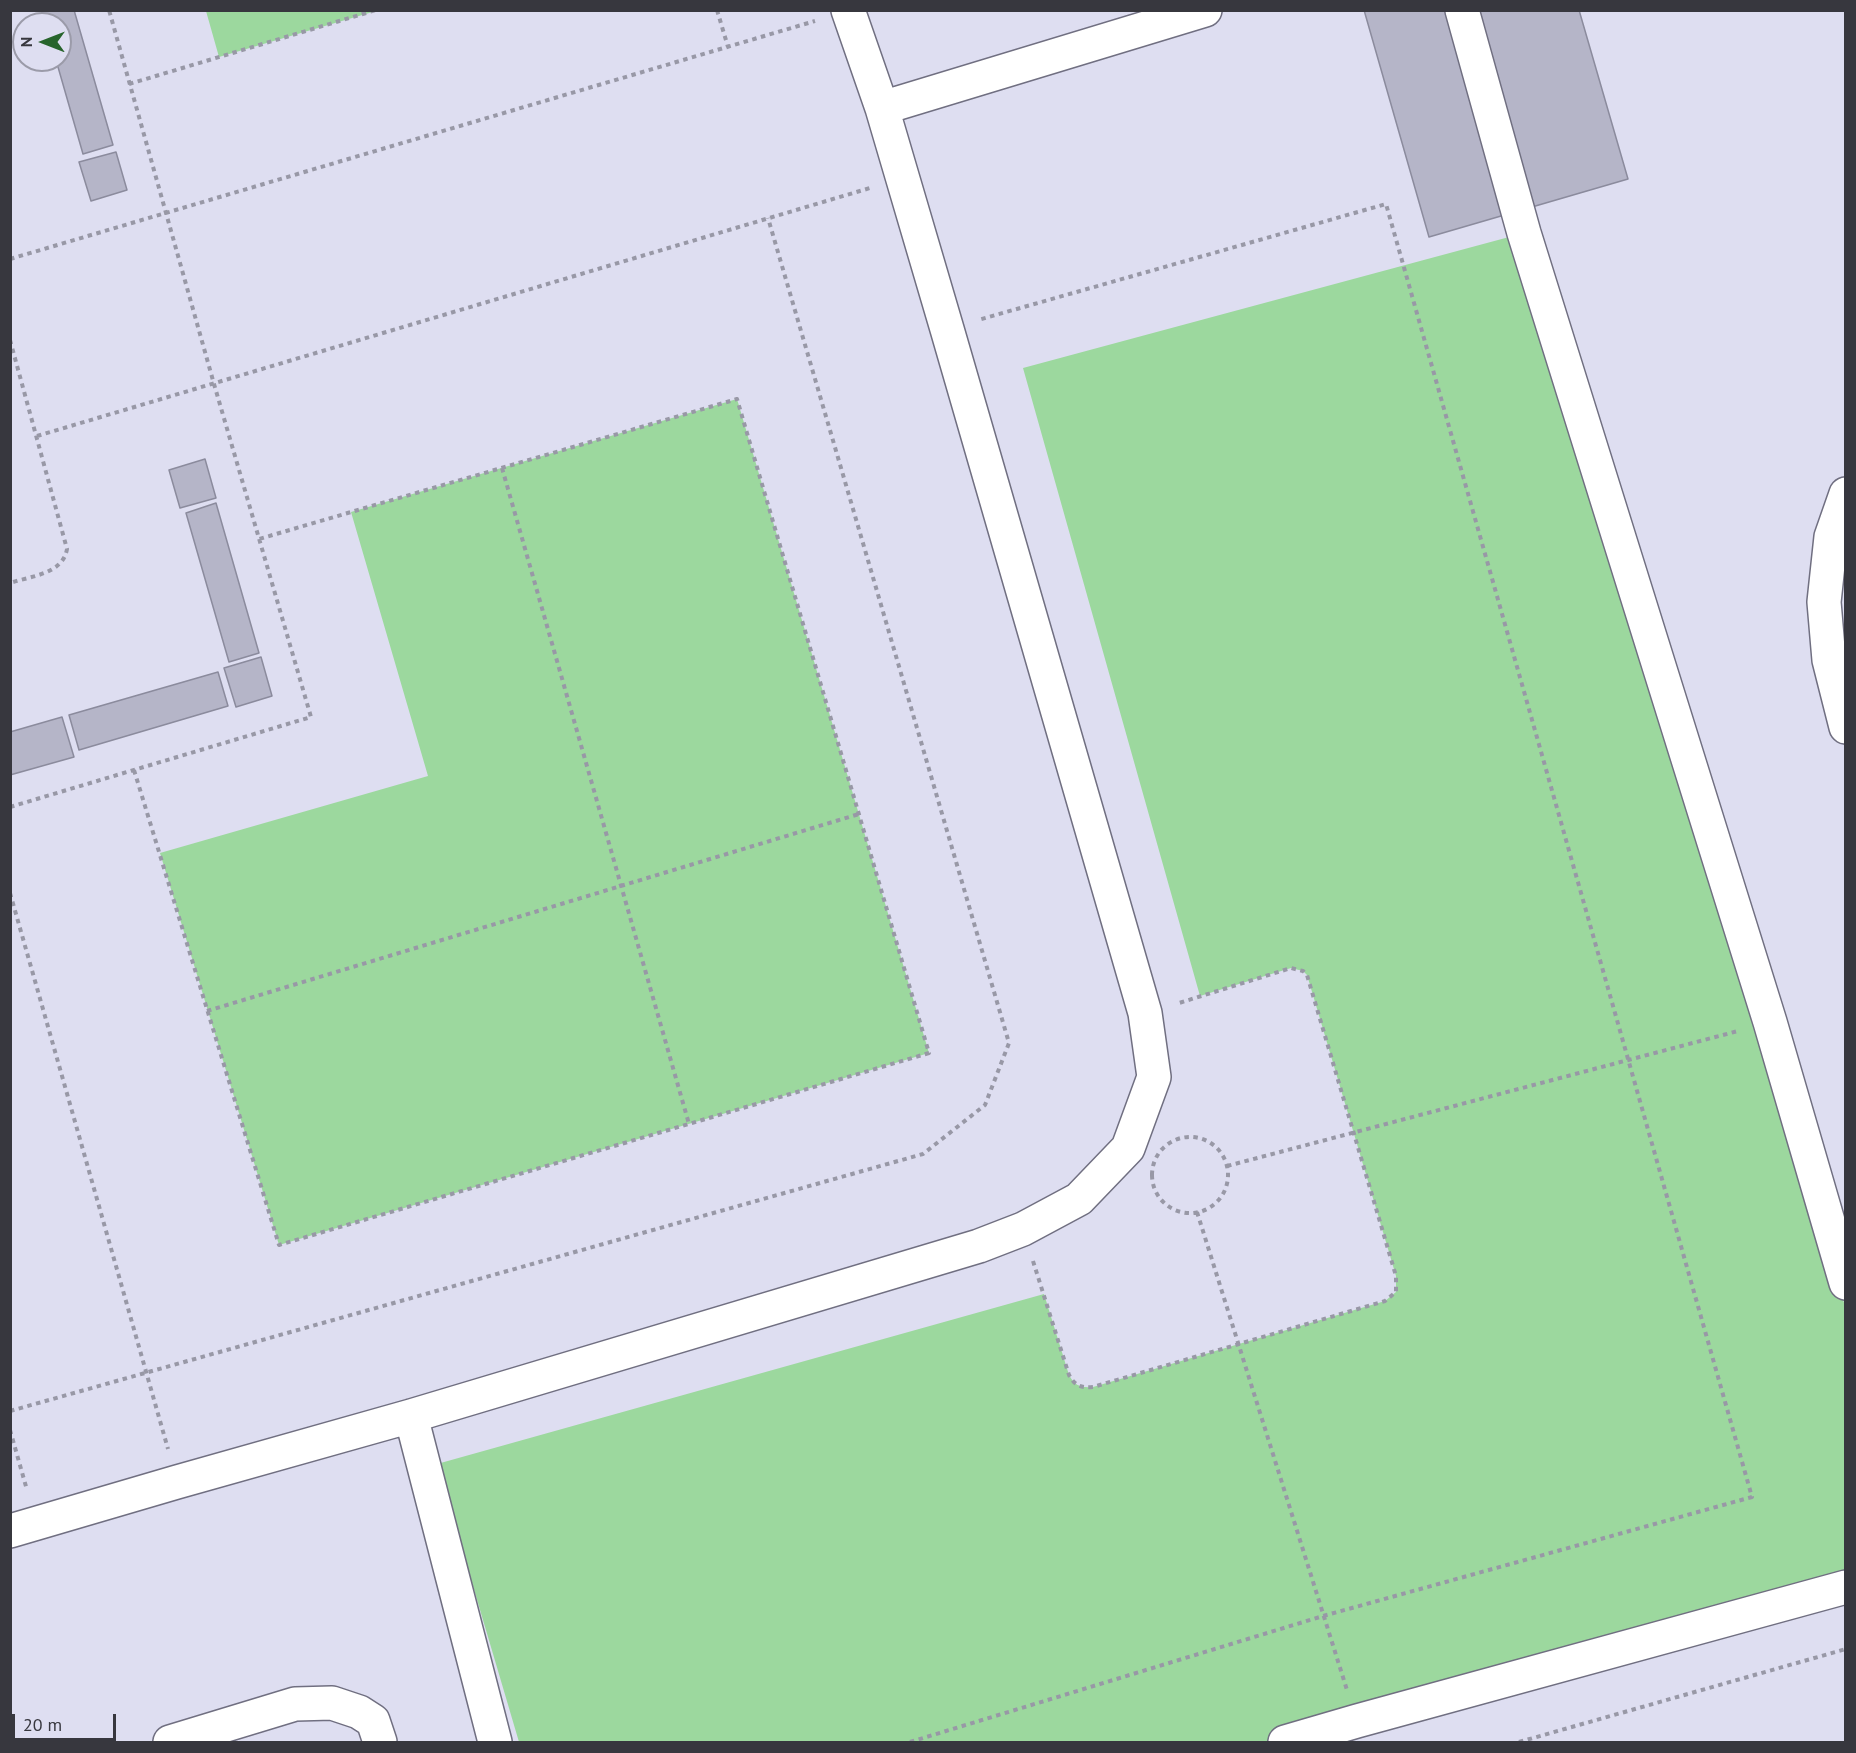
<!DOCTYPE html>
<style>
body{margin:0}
#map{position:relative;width:1856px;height:1753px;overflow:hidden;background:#dedef1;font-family:"PT Sans",sans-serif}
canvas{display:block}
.frame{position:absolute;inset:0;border:12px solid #37373e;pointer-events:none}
.north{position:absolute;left:12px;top:12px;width:60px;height:60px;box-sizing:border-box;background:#dedef1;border:2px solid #9b9ba9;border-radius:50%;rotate:270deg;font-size:16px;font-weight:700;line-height:24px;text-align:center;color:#37373e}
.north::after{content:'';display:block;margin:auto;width:21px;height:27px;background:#27642c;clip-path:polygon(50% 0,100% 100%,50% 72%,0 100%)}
.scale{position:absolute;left:12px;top:1714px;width:104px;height:27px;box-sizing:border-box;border:3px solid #37373e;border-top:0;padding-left:8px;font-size:18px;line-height:21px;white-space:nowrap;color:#37373e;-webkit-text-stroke:4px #dedef1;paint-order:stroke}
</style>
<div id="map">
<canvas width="1856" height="1753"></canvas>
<div class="frame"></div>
<div class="north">N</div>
<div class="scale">20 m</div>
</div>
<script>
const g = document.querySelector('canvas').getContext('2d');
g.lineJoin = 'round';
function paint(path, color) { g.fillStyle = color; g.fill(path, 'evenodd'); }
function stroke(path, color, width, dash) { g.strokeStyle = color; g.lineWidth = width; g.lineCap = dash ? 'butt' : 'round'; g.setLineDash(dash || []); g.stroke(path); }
paint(new Path2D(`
 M206,11V10L376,11L219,57Z
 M1524,233L1761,1036L1845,1306V1587L1285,1742H519L437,1464L1044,1294L1069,1375C1075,1386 1081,1388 1093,1387L1385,1301L1396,1292V1276L1307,975L1303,971L1291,968L1200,996L1023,368Z
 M737,399L929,1053L279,1245L160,853L428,776L351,512Z`), '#9cd89e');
const building = new Path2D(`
 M41,10H74L113,145L83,154L56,60H60V24H45Z
 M1364,10H1579L1628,179L1429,237Z
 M116,152L127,190L91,201L79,162Z
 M205,459L216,498L180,508L169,470Z
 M216,503L259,653L229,662L186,513Z
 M261,657L272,696L236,707L224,668Z
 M218,672L228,706L79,750L69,715Z
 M62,717L74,757L10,775V732Z`);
paint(building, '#b5b5c8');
stroke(building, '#8b8b9d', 1.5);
const minor = new Path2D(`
 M1462,10L1524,233L1770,1022L1846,1283
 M882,108L1205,10
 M1846,494L1831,537L1824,602L1829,660L1846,727
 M411,1416L495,1742
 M10,1531L177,1482L411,1416L979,1246L1023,1229L1079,1199L1128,1148L1154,1077L1145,1013L947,329L882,108L848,10
 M170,1742L295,1704L332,1703L359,1712L373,1721L380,1742
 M1285,1742L1357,1721L1846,1587`);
stroke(minor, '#706f81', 36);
stroke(new Path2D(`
 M717,10L728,47
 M129,84L376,10
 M10,259L815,21
 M10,340L67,549C63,574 31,576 10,583
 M37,436L870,188
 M502,468L689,1124
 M134,770L279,1245L929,1053L737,399L259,539
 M10,807L311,717L214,384L109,10
 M10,893L168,1449
 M207,1011L859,814
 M1152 1175a38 38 0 1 1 76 0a38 38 0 1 1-76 0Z
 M1227,1166L1738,1031
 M1197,1212L1347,1690
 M1033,1261L1069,1375C1075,1386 1081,1388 1093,1387L1385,1301L1396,1292V1276L1307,975L1303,971L1291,968L1179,1003
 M10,1411L923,1154L985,1105L1009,1043L768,218
 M10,1430L27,1490
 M910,1742L1323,1616L1752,1497L1386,204L978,320
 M1519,1742L1846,1649`), '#9898a6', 4, [4.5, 4.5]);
stroke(minor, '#fff', 33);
</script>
